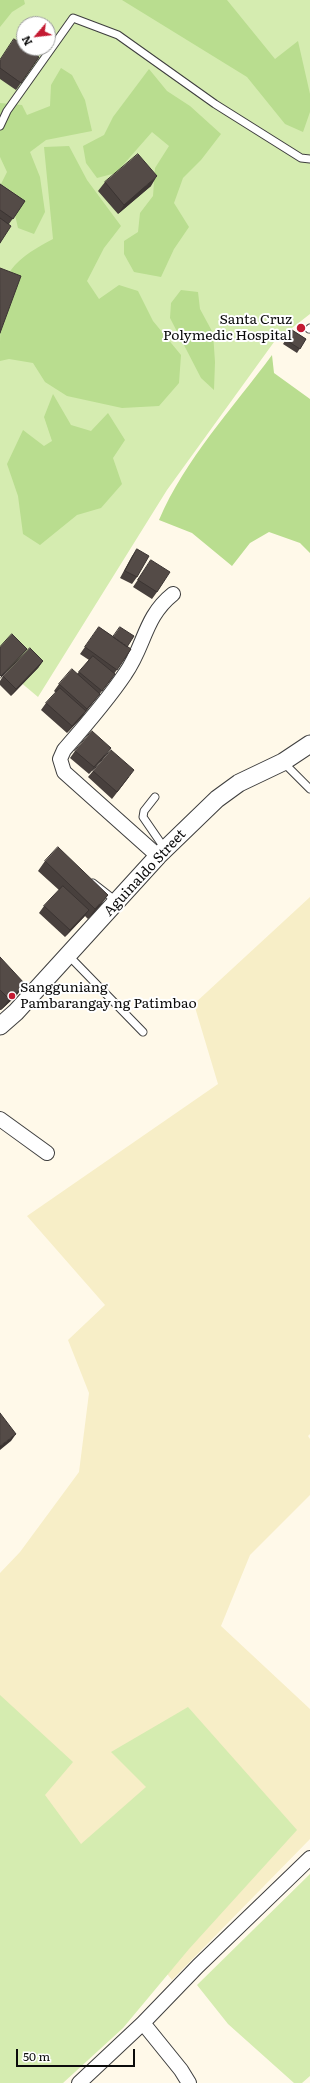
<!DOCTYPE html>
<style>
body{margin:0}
#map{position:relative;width:310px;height:2083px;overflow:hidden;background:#fff9e9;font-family:Literata,serif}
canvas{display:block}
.north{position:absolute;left:16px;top:16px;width:40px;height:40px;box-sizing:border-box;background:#fff;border:1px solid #9d9d9d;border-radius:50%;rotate:242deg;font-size:11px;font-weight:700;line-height:16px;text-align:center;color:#0b0b0b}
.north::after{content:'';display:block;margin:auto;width:14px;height:18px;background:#c41a32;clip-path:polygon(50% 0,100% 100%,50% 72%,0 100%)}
.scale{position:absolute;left:16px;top:2049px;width:119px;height:18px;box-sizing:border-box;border:2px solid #0b0b0b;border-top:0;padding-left:5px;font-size:12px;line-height:14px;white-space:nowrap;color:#0b0b0b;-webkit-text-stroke:3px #fff;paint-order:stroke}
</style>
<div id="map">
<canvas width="310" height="2083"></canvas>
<div class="north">N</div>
<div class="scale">50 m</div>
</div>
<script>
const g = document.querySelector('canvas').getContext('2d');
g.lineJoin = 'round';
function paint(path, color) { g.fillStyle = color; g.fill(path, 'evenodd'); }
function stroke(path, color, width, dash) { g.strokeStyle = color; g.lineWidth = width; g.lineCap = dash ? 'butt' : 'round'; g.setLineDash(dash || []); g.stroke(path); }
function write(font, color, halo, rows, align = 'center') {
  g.font = font + ' Literata,serif'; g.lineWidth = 4; g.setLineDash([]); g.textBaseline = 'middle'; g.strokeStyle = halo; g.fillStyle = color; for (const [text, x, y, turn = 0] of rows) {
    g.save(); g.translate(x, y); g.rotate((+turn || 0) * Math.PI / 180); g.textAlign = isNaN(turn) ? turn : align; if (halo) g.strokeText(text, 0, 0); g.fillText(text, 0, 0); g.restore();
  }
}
paint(new Path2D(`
 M310,897V1434L308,1436L310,1439V1495L250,1555L221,1626L310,1709V1839L172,1980L0,1766V1573L20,1552L79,1472L89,1393L68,1340L105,1305L27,1216L218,1084L194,1004Z`), '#f7eec7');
paint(new Path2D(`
 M0,0H310V314L274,342L167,490L38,697L0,665ZM24,24H48V48H24Z
 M0,1695L73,1762L45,1795L81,1844L146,1787L111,1752L188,1707L297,1830L189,1949L123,2028L63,2083H0Z
 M310,1874V2076L302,2083H294L228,2024L197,1985Z`), '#d5ecb0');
paint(new Path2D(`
 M0,0H24L25,4L12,12L0,27Z
 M122,0H227L275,59L298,41L310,94V112L303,132L285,124L247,77Z
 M61,68L72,75L85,100L92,131L46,140L30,152L40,177L45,212L34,234L18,228L15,215L17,195L1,184L7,172L0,157V103L22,105L27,115L50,106L51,85Z
 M149,69L167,91L190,106L221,134L201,160L183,178L174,203L189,227L174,249L161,277L134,272L124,254V241L138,232L140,213L153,196L155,168L169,146L152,132L116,173L97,178L86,163L83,146L104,135L113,117Z
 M69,146L87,180L121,226L104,248L87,281L99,299L119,285L138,291L153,321L181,355L179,383L159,406L122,408L67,396L45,382L33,363L9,359L0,361C0,333 0,295 11,270C21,256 38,247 53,239L44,147Z
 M181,290L198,292L200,309L213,333L215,362L214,390L201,378L170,318L171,303Z
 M272,355L274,373L310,399V553L300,543L269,532L250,543L232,566L192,533L159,520C185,459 233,408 272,355Z
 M53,394L71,425L91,431L108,413L125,440L113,458L122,484L101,508L77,515L40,545L23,534L18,496L7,464L23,430L44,446L52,441L44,417Z`), '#b9dd8f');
const service = new Path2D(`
 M0,126L7,111L73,18L118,35L215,104L301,158L310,159
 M309,329L310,328
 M283,762L310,789
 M155,797L144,811L143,817L165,849
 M93,883L116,901
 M69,956L143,1032`);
const minor = new Path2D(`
 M158,856L64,772L60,759L64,750C85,726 107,701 125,674C145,646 144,617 173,594
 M0,1119L47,1153
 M79,2083L143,2023
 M189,2083L181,2070L143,2023L198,1966L310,1858`);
const tertiary = new Path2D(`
 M0,1026L16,1012L158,856L217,799L239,783L283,762L310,744`);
stroke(service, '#3e3e3e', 9);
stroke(minor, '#3e3e3e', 16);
stroke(tertiary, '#3e3e3e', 19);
stroke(service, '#fff', 7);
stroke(minor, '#fff', 14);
stroke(tertiary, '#fff', 17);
paint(new Path2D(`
 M39,57L16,90L0,79V60Z
 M105,182L151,186L118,214L98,191Z
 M0,184L25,201L9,224L0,243Z
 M292,330L306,339L297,353L283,344Z
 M137,549V577L132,584L120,578L132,556Z
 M151,560L157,592L152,599L133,587Z
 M99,627L131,649L114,674L110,681L86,711L81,718L67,733L41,710L46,703L56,693L54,691L59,684L77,674L89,660L80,654Z
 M43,661L38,668L11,696L0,685V681L3,676Z
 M75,751L106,755L89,774L70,758Z
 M93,771L129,777L112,799L88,777Z
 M45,861L101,905L88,919L85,916L65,937L39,913L44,906L59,890L38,871Z
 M0,957L17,995L1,1010H0Z`), '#48403d');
paint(new Path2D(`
 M157,176L151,186L118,214L124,205Z
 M27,649L22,655L0,679L1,676Z
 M43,661L38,668L11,696L16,689Z
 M100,694L81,718L67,733L72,726Z
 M111,748L106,755L89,774L94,767Z
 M108,895L101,905L88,919L95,909Z
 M89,910L84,917L65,937L70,930Z
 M25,984L17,995L1,1010L9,999Z
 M16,1434L11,1441L0,1450V1446Z`), '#3b3432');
const building = new Path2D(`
 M14,39L24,46V48H26L39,57L21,83L0,68V60Z
 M138,154L157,176L124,205L105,182Z
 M0,184L25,201L13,219L0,210Z
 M0,218L11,226L0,243Z
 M0,268L21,276L0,333Z
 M292,330L306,339L300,349L286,340Z
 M137,549L149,556L137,577L125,571Z
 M151,560L170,572L157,592L138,580Z
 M99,627L131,649L117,670L85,647Z
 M120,627L134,636L127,647L113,637Z
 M12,634L27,649L1,676L0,675V647Z
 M30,648L43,661L16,689L3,676Z
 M93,656L115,674L102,691L79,672Z
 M72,669L100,694L87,709L59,684Z
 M60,688L86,711L72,726L46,703Z
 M92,731L111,748L94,767L75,751Z
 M111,750L134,770L117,792L93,771Z
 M58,847L108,895L95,909L45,861Z
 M63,886L89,910L70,930L44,906Z
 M0,957L25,984L9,999L0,990Z
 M0,1413L16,1434L0,1446Z`);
paint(building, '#544b47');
stroke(building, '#3b3432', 1);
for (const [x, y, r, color] of [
 [301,328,5,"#c41a32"],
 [12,996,4,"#c41a32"]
]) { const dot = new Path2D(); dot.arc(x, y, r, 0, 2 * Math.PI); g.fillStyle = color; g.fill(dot); stroke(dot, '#fff', 1.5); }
write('14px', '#0b0b0b', '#fff', [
 ["Santa Cruz",292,320],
 ["Polymedic Hospital",292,336],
 ["Sangguniang",20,988,"left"],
 ["Pambarangay ng Patimbao",20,1004,"left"]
], 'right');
write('14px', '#0b0b0b', '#fff', [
 ["Aguinaldo Street",145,873,-47]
]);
</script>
